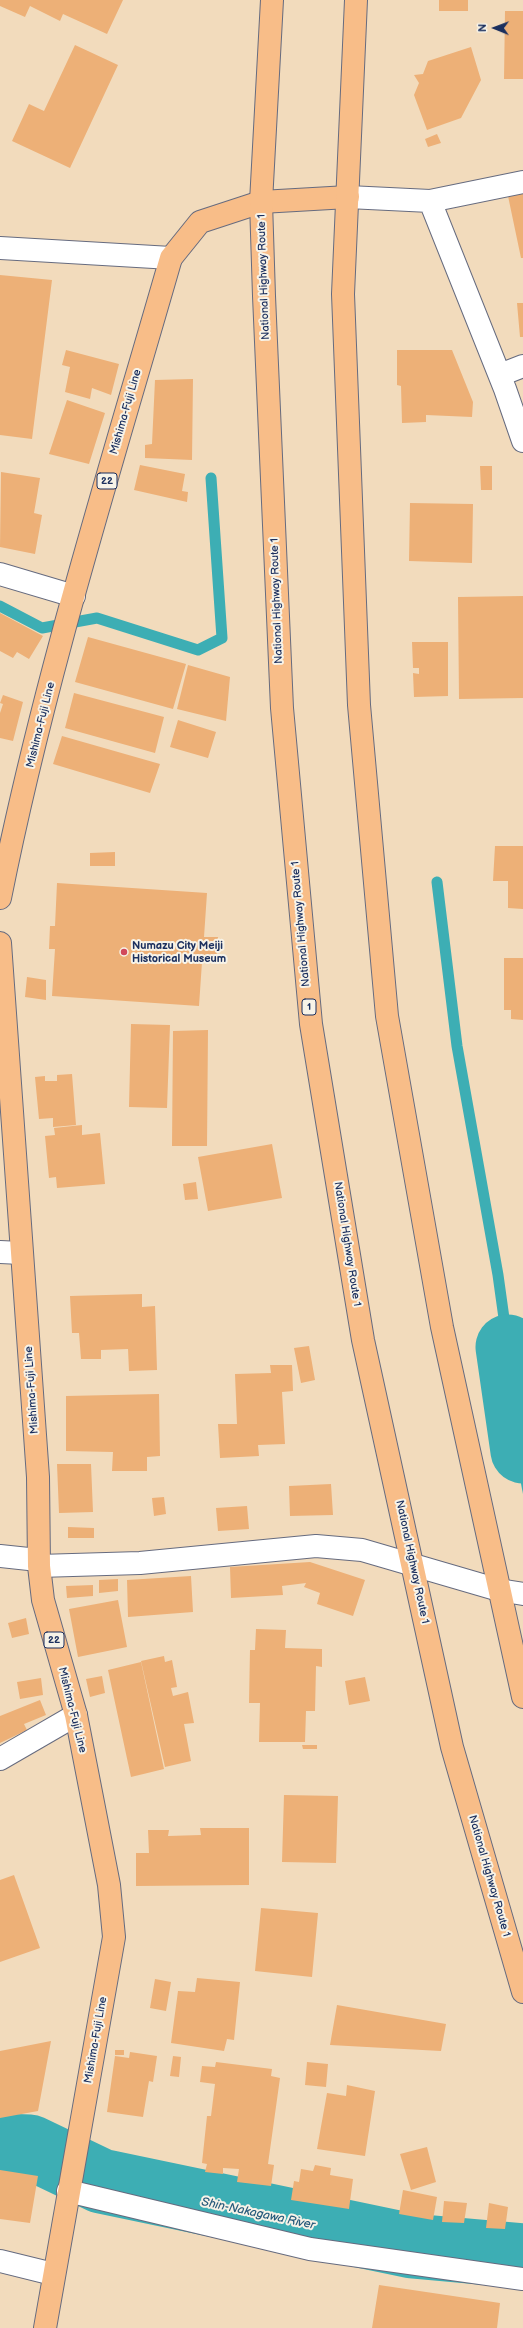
<!DOCTYPE html>
<style>
body{margin:0}
#map{position:relative;width:523px;height:2328px;overflow:hidden;background:#f2dbbc;font-family:"Balsamiq Sans",sans-serif}
canvas{display:block}
.north{position:absolute;left:475px;top:8px;width:40px;height:40px;-webkit-text-stroke:3px #f7f3e8;paint-order:stroke;rotate:271deg;font-size:11px;font-weight:700;line-height:16px;text-align:center;color:#1b2f5e}
.north::after{content:'';display:block;margin:auto;width:14px;height:18px;background:#1b2f5e;clip-path:polygon(50% 0,100% 100%,50% 72%,0 100%)}
</style>
<div id="map">
<canvas width="523" height="2328"></canvas>
<div class="north">N</div>
</div>
<script>
const g = document.querySelector('canvas').getContext('2d');
g.lineJoin = 'round';
function paint(path, color) { g.fillStyle = color; g.fill(path, 'evenodd'); }
function stroke(path, color, width, dash) { g.strokeStyle = color; g.lineWidth = width; g.lineCap = dash ? 'butt' : 'round'; g.setLineDash(dash || []); g.stroke(path); }
function write(font, color, halo, rows, align = 'center') {
  g.font = font + ' "Balsamiq Sans",sans-serif'; g.lineWidth = 4; g.setLineDash([]); g.textBaseline = 'middle'; g.strokeStyle = halo; g.fillStyle = color; for (const [text, x, y, turn = 0] of rows) {
    g.save(); g.translate(x, y); g.rotate((+turn || 0) * Math.PI / 180); g.textAlign = isNaN(turn) ? turn : align; if (halo) g.strokeText(text, 0, 0); g.fillText(text, 0, 0); g.restore();
  }
}
paint(new Path2D(`
 M521,1356L523,1365V1494L500,1376Z`), '#3daeb4');
stroke(new Path2D(`
 M0,606L42,628L97,618L198,650L222,638L211,478
 M437,882L457,1046L498,1275L508,1347`), '#3daeb4', 11);
stroke(new Path2D(`
 M508,1347L523,1451
 M0,2146L30,2147L101,2181L412,2246L523,2256`), '#3daeb4', 65);
paint(new Path2D(`
 M0,0H123L107,34L63,14L60,21L30,6L25,17L0,6Z
 M439,0H468V11H439Z
 M505,11H523V79H504Z
 M75,45L118,65L70,168L12,141L29,104L44,111Z
 M471,47L481,80L461,118L427,130L414,95L419,83L414,75L423,74L428,61Z
 M437,134L441,143L428,147L425,139Z
 M523,193V258H521L508,196Z
 M0,275L52,280L32,439L0,435Z
 M517,303H523V337H520Z
 M66,350L119,364L111,395L92,388L90,399L65,392L70,367L62,365Z
 M397,350H452L473,402L472,417L426,415V422L402,423L401,386L397,385Z
 M193,379L192,460L145,458V445L152,444L155,380Z
 M67,400L105,413L89,464L49,454Z
 M140,465L185,474L182,491L188,492L187,502L134,490Z
 M480,466H492V490H481Z
 M1,472L40,478L34,513L42,515L35,554L0,547Z
 M410,503L473,504L472,563L409,561Z
 M523,596V698L459,699L458,597Z
 M0,613L43,636L29,659L17,652L13,658L0,651Z
 M88,637L186,664L173,709L75,682Z
 M412,642H448V696L414,697L413,673L419,674V668H413Z
 M188,665L230,677L226,721L177,709Z
 M74,693L164,717L155,753L65,728Z
 M3,695L23,702L13,741L0,738V713L3,704L0,703Z
 M178,720L216,732L208,758L170,747Z
 M62,736L160,764L150,793L53,764Z
 M495,846H523V909L508,908V881H493Z
 M115,852V866H90V853Z
 M57,883L207,893L204,937H218L216,963L202,962L199,1006L52,996L55,949H49L50,926H55Z
 M504,958H523V1020L511,1019V1010H504Z
 M27,977L46,980V1000L25,997Z
 M131,1024L170,1025L167,1108L129,1107Z
 M208,1030L207,1146H172L173,1031Z
 M72,1074L76,1125L53,1127V1118L39,1119L35,1077L45,1076V1081H57V1075Z
 M82,1125V1135L100,1133L105,1184L57,1188L56,1177L49,1178L45,1136L55,1135L54,1128Z
 M272,1144L282,1198L208,1211L198,1157Z
 M196,1182L198,1199L185,1200L183,1184Z
 M142,1294V1307L155,1306L157,1370L129,1371L128,1349L101,1350V1359H81L79,1333H72L70,1296Z
 M309,1346L315,1380L301,1383L294,1348Z
 M270,1365H292L293,1391L282,1392L285,1444L258,1445L259,1456L220,1458L218,1424H237L235,1374L271,1373Z
 M159,1394L160,1456L147,1457V1471H112L113,1452L66,1451V1396Z
 M57,1464H91L93,1512L59,1513Z
 M331,1484L333,1515L290,1516L289,1486Z
 M164,1497L166,1514L154,1516L152,1498Z
 M247,1506L249,1529L218,1531L216,1508Z
 M68,1527L94,1528V1538H68Z
 M310,1562L365,1580L353,1616L317,1604L320,1593L304,1587L306,1583L282,1586L283,1595L231,1598L230,1567Z
 M191,1576L193,1612L128,1617L127,1580Z
 M118,1579V1591L99,1593V1580Z
 M93,1585V1596L67,1598L66,1586Z
 M118,1600L127,1647L78,1657L69,1609Z
 M26,1618L29,1634L12,1638L8,1623Z
 M256,1629L286,1630L285,1648L322,1649V1667L316,1666L315,1711H306L305,1742H259L260,1703H249L250,1650H255Z
 M164,1656L165,1662L172,1660L177,1687L171,1688L173,1696L188,1692L194,1723L184,1724L191,1761L165,1767L141,1661Z
 M141,1662L164,1769L131,1777L108,1670Z
 M102,1676L105,1693L90,1697L86,1679Z
 M365,1677L370,1701L349,1705L345,1681Z
 M41,1678L43,1695L20,1699L17,1682Z
 M40,1700L46,1715L24,1724L27,1730L0,1743V1716Z
 M302,1745H317V1749H303Z
 M284,1795L338,1796L336,1863L282,1862Z
 M200,1828H249V1885L136,1886V1853H149L148,1830H169L168,1836L201,1835Z
 M14,1875L40,1948L0,1962V1880Z
 M261,1908L318,1913L312,1977L255,1971Z
 M197,1978L240,1982L234,2040L227,2039L224,2051L171,2043L178,1991L195,1992Z
 M155,1979L171,1982L166,2011L150,2008Z
 M337,2005L446,2024L441,2051L330,2045Z
 M51,2041L38,2111L0,2118V2051Z
 M115,2050H124V2055H115Z
 M130,2052L157,2056L153,2082L149,2081L143,2117L107,2112L115,2056L129,2058Z
 M173,2056L181,2057L179,2077L170,2076Z
 M216,2062L272,2069L271,2076L280,2078L268,2164L274,2165L271,2186L237,2182L239,2169L223,2168V2174L205,2172L207,2164L202,2163L207,2116H211L215,2084L200,2082L202,2066L215,2067Z
 M307,2062L328,2064L326,2087L305,2085Z
 M347,2085L375,2091L365,2156L317,2149L327,2093L346,2096Z
 M427,2147L436,2182L411,2190L400,2154Z
 M315,2165L331,2168L330,2175L353,2179L349,2209L291,2200L294,2181L299,2182L301,2169L313,2171Z
 M0,2170L38,2176L30,2223L0,2219Z
 M403,2190L437,2197L433,2220L399,2214Z
 M444,2201L467,2203L464,2223L442,2222Z
 M489,2203L508,2207L505,2229L486,2228Z
 M379,2285L500,2303L497,2328H372Z`), '#edb077');
const minor = new Path2D(`
 M348,197L430,201L505,389L523,441
 M430,201L523,182
 M0,248L171,258
 M500,375L523,366
 M0,574L74,596
 M0,1252L21,1253
 M0,1556L38,1560
 M39,1566L140,1563L316,1546L362,1550L499,1590L523,1594
 M0,1759L76,1715
 M68,2191L310,2249L523,2279
 M0,2261L53,2274`);
const major = new Path2D(`
 M0,898C43,682 110,470 171,258L200,222L261,202L348,197
 M0,943L38,1477L39,1566L43,1600L76,1715L109,1885L114,1937L45,2328`);
const highway = new Path2D(`
 M272,0L261,202L264,296L282,708L311,1024L363,1340L452,1747L523,1992
 M356,0L343,294L359,705L387,1016L442,1327L523,1697`);
stroke(minor, '#666b7f', 24);
stroke(major, '#666b7f', 24);
stroke(highway, '#666b7f', 24);
stroke(minor, '#fff', 22);
stroke(major, '#f8bd88', 22);
stroke(highway, '#f8bd88', 22);
for (const [x, y, r, color] of [
 [124,952,4,"#d1495b"]
]) { const dot = new Path2D(); dot.arc(x, y, r, 0, 2 * Math.PI); g.fillStyle = color; g.fill(dot); stroke(dot, '#f7f3e8', 1.5); }
for (const [x, y, w] of [
 [107,481,20],
 [309,1007,14],
 [54,1640,20]
]) { const box = new Path2D(); box.roundRect(x - w / 2, y - 8, w, 16, 3); g.fillStyle = '#f7f3e8'; g.fill(box); stroke(box, '#1b2f5e', 1); }
write('bold 10px', '#1b2f5e', null, [
 ["22",107,481],
 ["1",309,1007],
 ["22",54,1640]
]);
write('11px', '#1b2f5e', '#f7f3e8', [
 ["National Highway Route 1",264,277,-92],
 ["Mishima-Fuji Line",126,412,-74],
 ["National Highway Route 1",277,601,-92],
 ["Mishima-Fuji Line",41,725,-76],
 ["National Highway Route 1",301,924,-95],
 ["National Highway Route 1",347,1244,81],
 ["Mishima-Fuji Line",32,1390,-94],
 ["National Highway Route 1",412,1562,78],
 ["Mishima-Fuji Line",72,1710,76],
 ["National Highway Route 1",489,1876,74],
 ["Mishima-Fuji Line",96,2040,-80]
]);
write('bold 11px', '#1b2f5e', '#f7f3e8', [
 ["Numazu City Meiji",132,946],
 ["Historical Museum",132,959]
], 'left');
write('italic 12px', '#275b7c', '#f7f3e8', [
 ["Shin-Nakagawa River",258,2214,12]
]);
</script>
